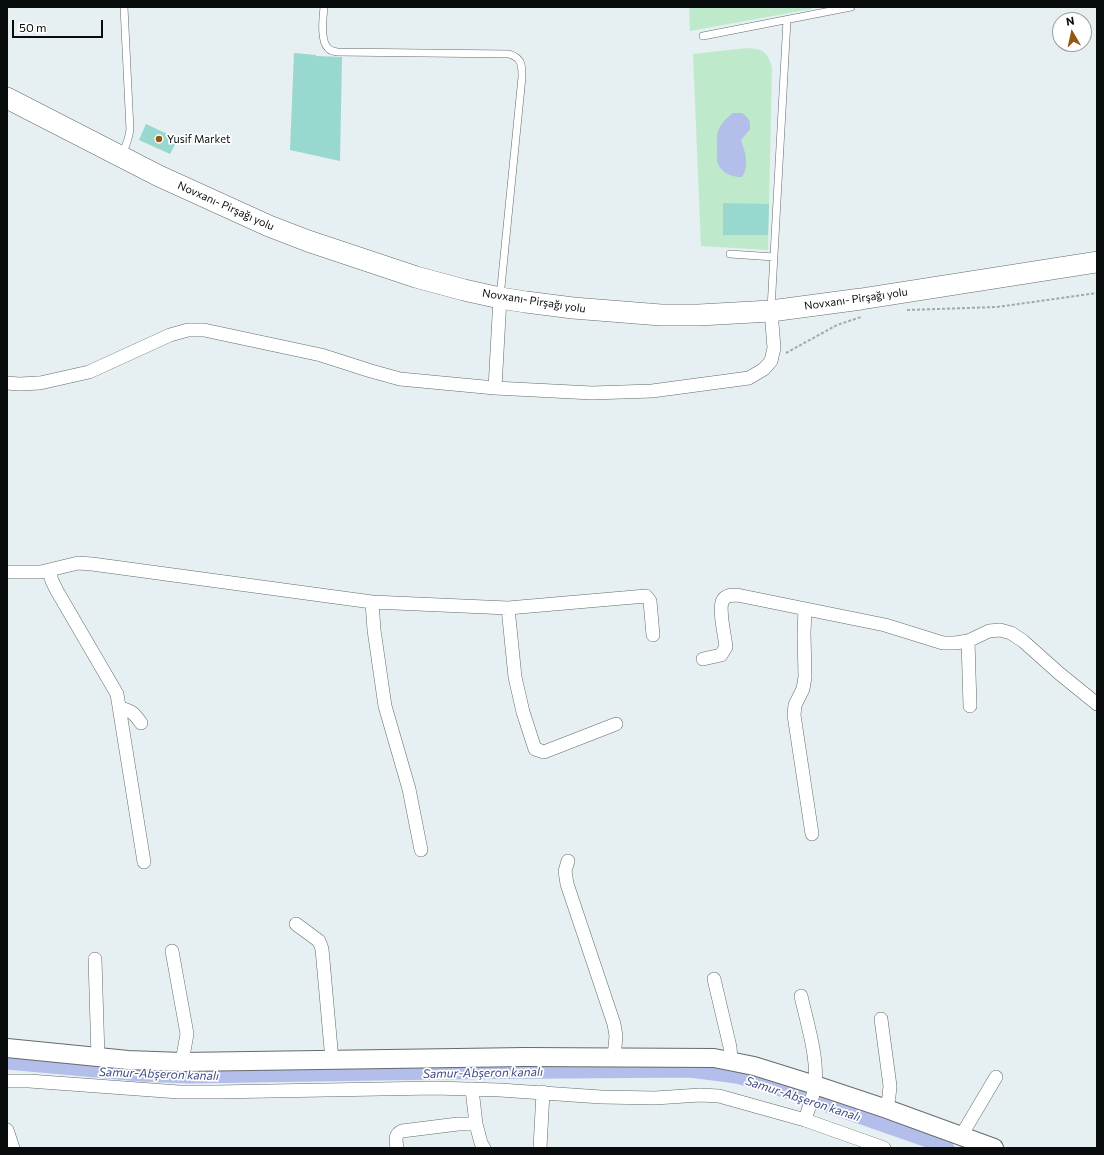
<!DOCTYPE html>
<meta charset="utf-8">
<style>
body{margin:0}
#map{position:relative;width:1104px;height:1155px;overflow:hidden;background:#e6eff1;font-family:Commissioner,sans-serif}
canvas{display:block}
.frame{position:absolute;inset:0;border:8px solid #090c0d;pointer-events:none}
.north{position:absolute;left:1052px;top:12px;width:40px;height:40px;box-sizing:border-box;background:#fff;border:1px solid #9d9e9e;border-radius:50%;rotate:351deg;font-size:11px;font-weight:700;line-height:16px;text-align:center;color:#090c0d}
.north::after{content:'';display:block;margin:auto;width:14px;height:18px;background:#925914;clip-path:polygon(50% 0,100% 100%,50% 72%,0 100%)}
.scale{position:absolute;left:12px;top:20px;width:91px;height:18px;box-sizing:border-box;border:2px solid #090c0d;border-top:0;padding-left:5px;font-size:12px;line-height:14px;white-space:nowrap;color:#090c0d;-webkit-text-stroke:3px #fff;paint-order:stroke}
</style>
<div id="map">
<canvas width="1104" height="1155"></canvas>
<div class="frame"></div>
<div class="north">N</div>
<div class="scale">50 m</div>
</div>
<script>
const g = document.querySelector('canvas').getContext('2d');
g.lineJoin = 'round';
function paint(path, color) { g.fillStyle = color; g.fill(path, 'evenodd'); }
function stroke(path, color, width, dash) { g.strokeStyle = color; g.lineWidth = width; g.lineCap = dash ? 'butt' : 'round'; g.setLineDash(dash || []); g.stroke(path); }
function write(font, color, halo, rows, align = 'center') {
  g.font = font + ' Commissioner,sans-serif'; g.lineWidth = 3.5; g.setLineDash([]); g.textBaseline = 'middle'; g.strokeStyle = halo; g.fillStyle = color; for (const [text, x, y, turn = 0] of rows) {
    g.save(); g.translate(x, y); g.rotate((+turn || 0) * Math.PI / 180); g.textAlign = isNaN(turn) ? turn : align; if (halo) g.strokeText(text, 0, 0); g.fillText(text, 0, 0); g.restore();
  }
}
paint(new Path2D(`
 M689,7H811V9L690,31Z
 M747,48C763,49 767,51 772,67L768,250L701,246L693,54Z`), '#bfe9cb');
paint(new Path2D(`
 M733,113H742L747,117L750,122V129L741,140C745,152 750,165 742,177C733,178 719,172 717,161C716,157 718,153 717,149C717,142 716,133 720,127C723,121 728,117 733,113Z`), '#b3beeb');
stroke(new Path2D(`
 M7,1063L140,1075L190,1077L441,1073L690,1071L736,1077L767,1085L948,1148`), '#b3beeb', 13);
paint(new Path2D(`
 M294,53L316,55V56L342,57L340,161L290,150Z
 M146,124L178,139L170,154L139,140Z
 M723,203L769,204L768,235H723Z`), '#99d8ce');
const lane = new Path2D(`
 M324,7C323,17 320,41 328,48C330,51 333,51 337,52L509,54C522,58 522,65 522,77L500,297
 M703,36L851,7
 M122,156L128,139L130,130L124,7
 M730,254L774,257
 M771,309L787,20`);
const street = new Path2D(`
 M7,383L19,384L40,383L89,372L170,335L188,330H204L321,355L371,371L400,379L495,388L592,393L652,391L749,378L764,369L771,361L774,348L771,311
 M495,388L500,298
 M49,570L52,581L57,591L117,694L144,862
 M7,572H41L78,563L92,564L372,602L508,608L646,596L650,601L653,635
 M372,602L374,630L385,706L409,789L421,850
 M508,608L515,677L523,712L535,749L544,752L616,724
 M805,609L804,633L805,677L803,689L795,705L794,715L812,834
 M968,641L970,706
 M703,659L721,655L726,647C725,637 718,608 723,600C726,595 732,595 737,595L885,625L943,643H955L968,641L989,631L1000,630L1011,633L1023,641L1060,674L1097,704
 M120,708C132,711 134,713 141,723
 M568,861L565,871L567,884L614,1024L616,1036L614,1057
 M296,924L319,941L322,949L332,1060
 M172,951L187,1034L182,1062
 M95,959L98,1057
 M714,979L730,1047L731,1061
 M801,996C807,1023 818,1057 815,1084C814,1096 808,1109 805,1120
 M881,1019L890,1086L889,1096L887,1109
 M7,1081H29L179,1092H216L435,1088L500,1090L601,1097L655,1098L700,1095L719,1096L805,1120L884,1148
 M476,1124L481,1143L484,1148
 M7,1130L13,1148
 M961,1136L996,1077
 M397,1148C396,1140 394,1135 402,1131L458,1124H476L472,1089
 M540,1148L543,1092`);
const secondary = new Path2D(`
 M7,1048L128,1060L182,1062L525,1057L714,1058L754,1066L815,1085L887,1109L994,1148`);
const primary = new Path2D(`
 M7,98L159,176L269,226L308,241L416,277L464,290L500,298L526,302L573,308L661,315H699L771,311L861,299L1097,262`);
stroke(lane, '#646b6d', 8);
stroke(street, '#646b6d', 14);
stroke(secondary, '#646b6d', 20);
stroke(primary, '#646b6d', 22);
stroke(new Path2D(`
 M907,310L997,307L1097,293
 M786,353L837,325L861,317`), '#a1a9aa', 2, [3, 2]);
stroke(lane, '#fff', 7);
stroke(street, '#fff', 13);
stroke(secondary, '#fff', 18);
stroke(primary, '#fff', 21);
for (const [x, y, r, color] of [
 [159,139,4,"#925914"]
]) { const dot = new Path2D(); dot.arc(x, y, r, 0, 2 * Math.PI); g.fillStyle = color; g.fill(dot); stroke(dot, '#fff', 1.5); }
write('11px', '#090c0d', '#fff', [
 ["Yusif Market",167,139]
], 'left');
write('11px', '#090c0d', '#fff', [
 ["Novxanı- Pirşağı yolu",226,206,24],
 ["Novxanı- Pirşağı yolu",856,299,-8],
 ["Novxanı- Pirşağı yolu",534,301,9]
]);
write('italic 12px', '#3e4981', '#fff', [
 ["Samur-Abşeron kanalı",483,1073,-1],
 ["Samur-Abşeron kanalı",159,1074,2],
 ["Samur-Abşeron kanalı",803,1099,18]
]);
</script>
